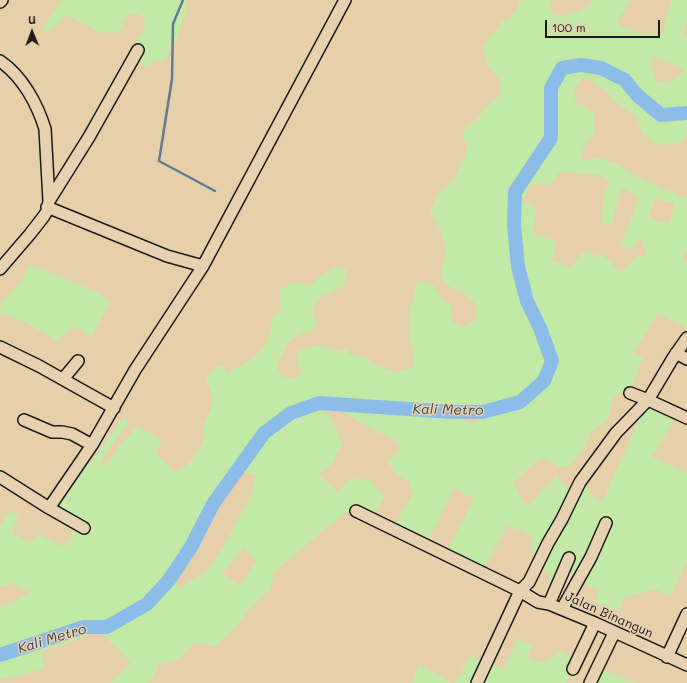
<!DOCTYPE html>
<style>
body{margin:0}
#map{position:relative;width:687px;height:683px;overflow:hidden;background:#e6d0aa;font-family:Mali,sans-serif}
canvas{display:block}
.north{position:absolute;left:12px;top:12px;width:40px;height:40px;-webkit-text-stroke:3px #e6d2b1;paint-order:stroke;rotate:359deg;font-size:11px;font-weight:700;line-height:16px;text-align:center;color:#1c1c1c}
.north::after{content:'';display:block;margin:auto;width:14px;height:18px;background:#1c1c1c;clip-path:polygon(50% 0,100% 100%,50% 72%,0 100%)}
.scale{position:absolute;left:545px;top:20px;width:115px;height:18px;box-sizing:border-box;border:2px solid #1c1c1c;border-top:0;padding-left:5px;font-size:12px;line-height:14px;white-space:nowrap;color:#1c1c1c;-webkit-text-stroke:3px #e6d2b1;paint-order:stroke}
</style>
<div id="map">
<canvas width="687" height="683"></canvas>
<div class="north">U</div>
<div class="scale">100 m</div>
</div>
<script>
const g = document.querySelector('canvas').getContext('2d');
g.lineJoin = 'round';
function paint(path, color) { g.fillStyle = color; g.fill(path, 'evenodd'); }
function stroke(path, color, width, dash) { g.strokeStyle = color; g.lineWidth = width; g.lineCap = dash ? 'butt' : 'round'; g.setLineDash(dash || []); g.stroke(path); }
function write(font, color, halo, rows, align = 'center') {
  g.font = font + ' Mali,sans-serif'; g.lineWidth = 3; g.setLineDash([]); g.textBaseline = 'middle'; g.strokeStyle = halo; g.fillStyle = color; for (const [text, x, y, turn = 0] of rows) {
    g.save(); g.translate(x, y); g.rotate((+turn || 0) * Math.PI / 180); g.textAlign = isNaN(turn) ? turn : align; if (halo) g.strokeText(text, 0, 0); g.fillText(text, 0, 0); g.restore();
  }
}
paint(new Path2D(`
 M62,0H185L187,3C183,25 176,41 165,60L153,61L147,68L140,61L136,51L137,39L144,31L145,19L136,13L129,14L118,33L109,32L102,33L66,15L50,31H42L47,21Z
 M520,0H550L551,12L561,16L572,14L591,5L592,0H631L616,22C628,33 644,34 660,35L664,30L666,17L672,0H687V21L683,35L687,36V135L680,143L657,145L643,134L636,116L614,100L598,84L584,77L574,89L575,101L593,113L595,132L583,148L581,160L600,158L617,164L639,178L687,199V251L682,256L687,262V328L658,313L634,353L643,357L629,393H617L611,404L607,420L591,432L583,450L568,467L558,466L541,457L513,483L522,500L528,506L543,490L557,476L567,489L586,485L592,496L602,502L648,400L676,416L652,457L687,473V564L686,563L670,597L656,589L624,598L619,611L595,602L599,591L566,573L558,588L548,582L552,573L535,570L531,536L508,525L481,574L443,556L457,532L474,499L454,488L426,545L391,531L413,494L408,481L394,472L388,463L400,448L395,440L368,427L342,411H326L334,424L342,445L331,465L318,474L338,492L350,478L371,481L384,497L370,520L347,511L274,572L270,589L250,608L235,627L216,646L194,643C182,655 177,664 159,664L153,678L147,683H111L131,662L98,630L70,642L42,651L44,669L5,679H0V607L13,602L31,592L13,584L0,587V525L11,511L18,516L12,533L30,543L38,535L65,547L76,528L54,515L65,496L60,492L86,462L91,461L96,456L123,418L128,422L100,462L102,466L107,463L120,444L130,436L137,425L155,436L161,442L156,454L174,471H180L187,465L197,453L204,439V424L212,408V394L206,381C210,372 214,367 223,365L227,373C241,366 264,354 269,337C271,331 272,323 273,316L281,310L280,291C290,282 297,281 310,286C316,280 329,268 338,267C340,267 345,270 347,270L344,286L320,297L313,309L316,326L311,332L300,333L288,343L276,367L284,378H294L303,372L298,364L297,351L320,345L335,351L345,349L351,355L365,357L377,366L395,372L413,367L414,351L409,337V311L414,300L417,280L434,286L441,298L451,306L452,321L463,327L477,319L475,303L463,292L453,289L441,278C441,270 443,264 445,256C447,240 438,224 430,211L439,193L454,180L468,149L463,136L466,126L478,118L483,110L500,96L499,79L487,64V59L483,53L484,44L496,31L502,21H508L518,7ZM651,56L685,69V70L673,80L657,83L653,71ZM559,172L601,175L609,183L603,200L602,223L612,225L615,210L622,187L639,198L630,223L620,245L631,250L640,237L647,254L635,257L621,273L605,257L583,252L571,268L552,261L556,242L533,233L536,208L523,202L530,184L550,185ZM656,199L674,203L670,224L655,220L648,215ZM495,409L476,423L469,424L453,413L483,412ZM237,470L256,475L250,497L223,547L208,570L181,588L170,580L191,547L213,504ZM244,548L256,561L240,586L222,574Z
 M30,265L97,292L110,302L92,336L73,327L57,341L25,322L0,313C0,298 8,296 17,287C22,281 26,272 30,265Z
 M518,639L532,645L528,657L542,663L561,651L578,660L566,683H455L470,656L504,669Z
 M419,665L453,683H412Z
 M603,670L635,683H596Z`), '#c2eaa6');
stroke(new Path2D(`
 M183,0L173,24L172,79L159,161L215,191`), '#5f7d96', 2.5);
stroke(new Path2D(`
 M0,655L84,627H107L147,604L169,580L191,547L213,504L264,433L291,413L319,403L452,412H483L520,402L544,381L552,361L540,328L527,301L518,267L514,225L515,192L551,138V88L562,68L581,65L601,68L625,80L637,95L661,115L687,113`), '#8cbde8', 14);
const minor = new Path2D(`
 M0,2L2,0
 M0,61C22,76 37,103 45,129L49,201L47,211L44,216L30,234L0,269
 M49,201L89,137L138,50
 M203,266L345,0
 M0,347L39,366L114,408
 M676,353L687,359
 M63,379L78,361
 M630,393L648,400L687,418
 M24,420L52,432H62L72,434L92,445
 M0,477L49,508L92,445L135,370L203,266L167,256L47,207
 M49,508L84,528
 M356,511L520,591L538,602L549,604L595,623L687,665
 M549,604L569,558
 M562,609L591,557L606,523
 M667,657L687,614
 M573,669L595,623
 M477,683L520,591L529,582L548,543L562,519L580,482L616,433L648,400L673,358L687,338
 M590,683L614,633`);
stroke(minor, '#1c1c1c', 14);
stroke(minor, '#e6d2b1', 11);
write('13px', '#1c1c1c', '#e6d2b1', [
 ["Jalan Binangun",609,615,24]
]);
write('italic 14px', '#38444f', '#e6d2b1', [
 ["Kali Metro",448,410,1],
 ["Kali Metro",52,639,-17]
]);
</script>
